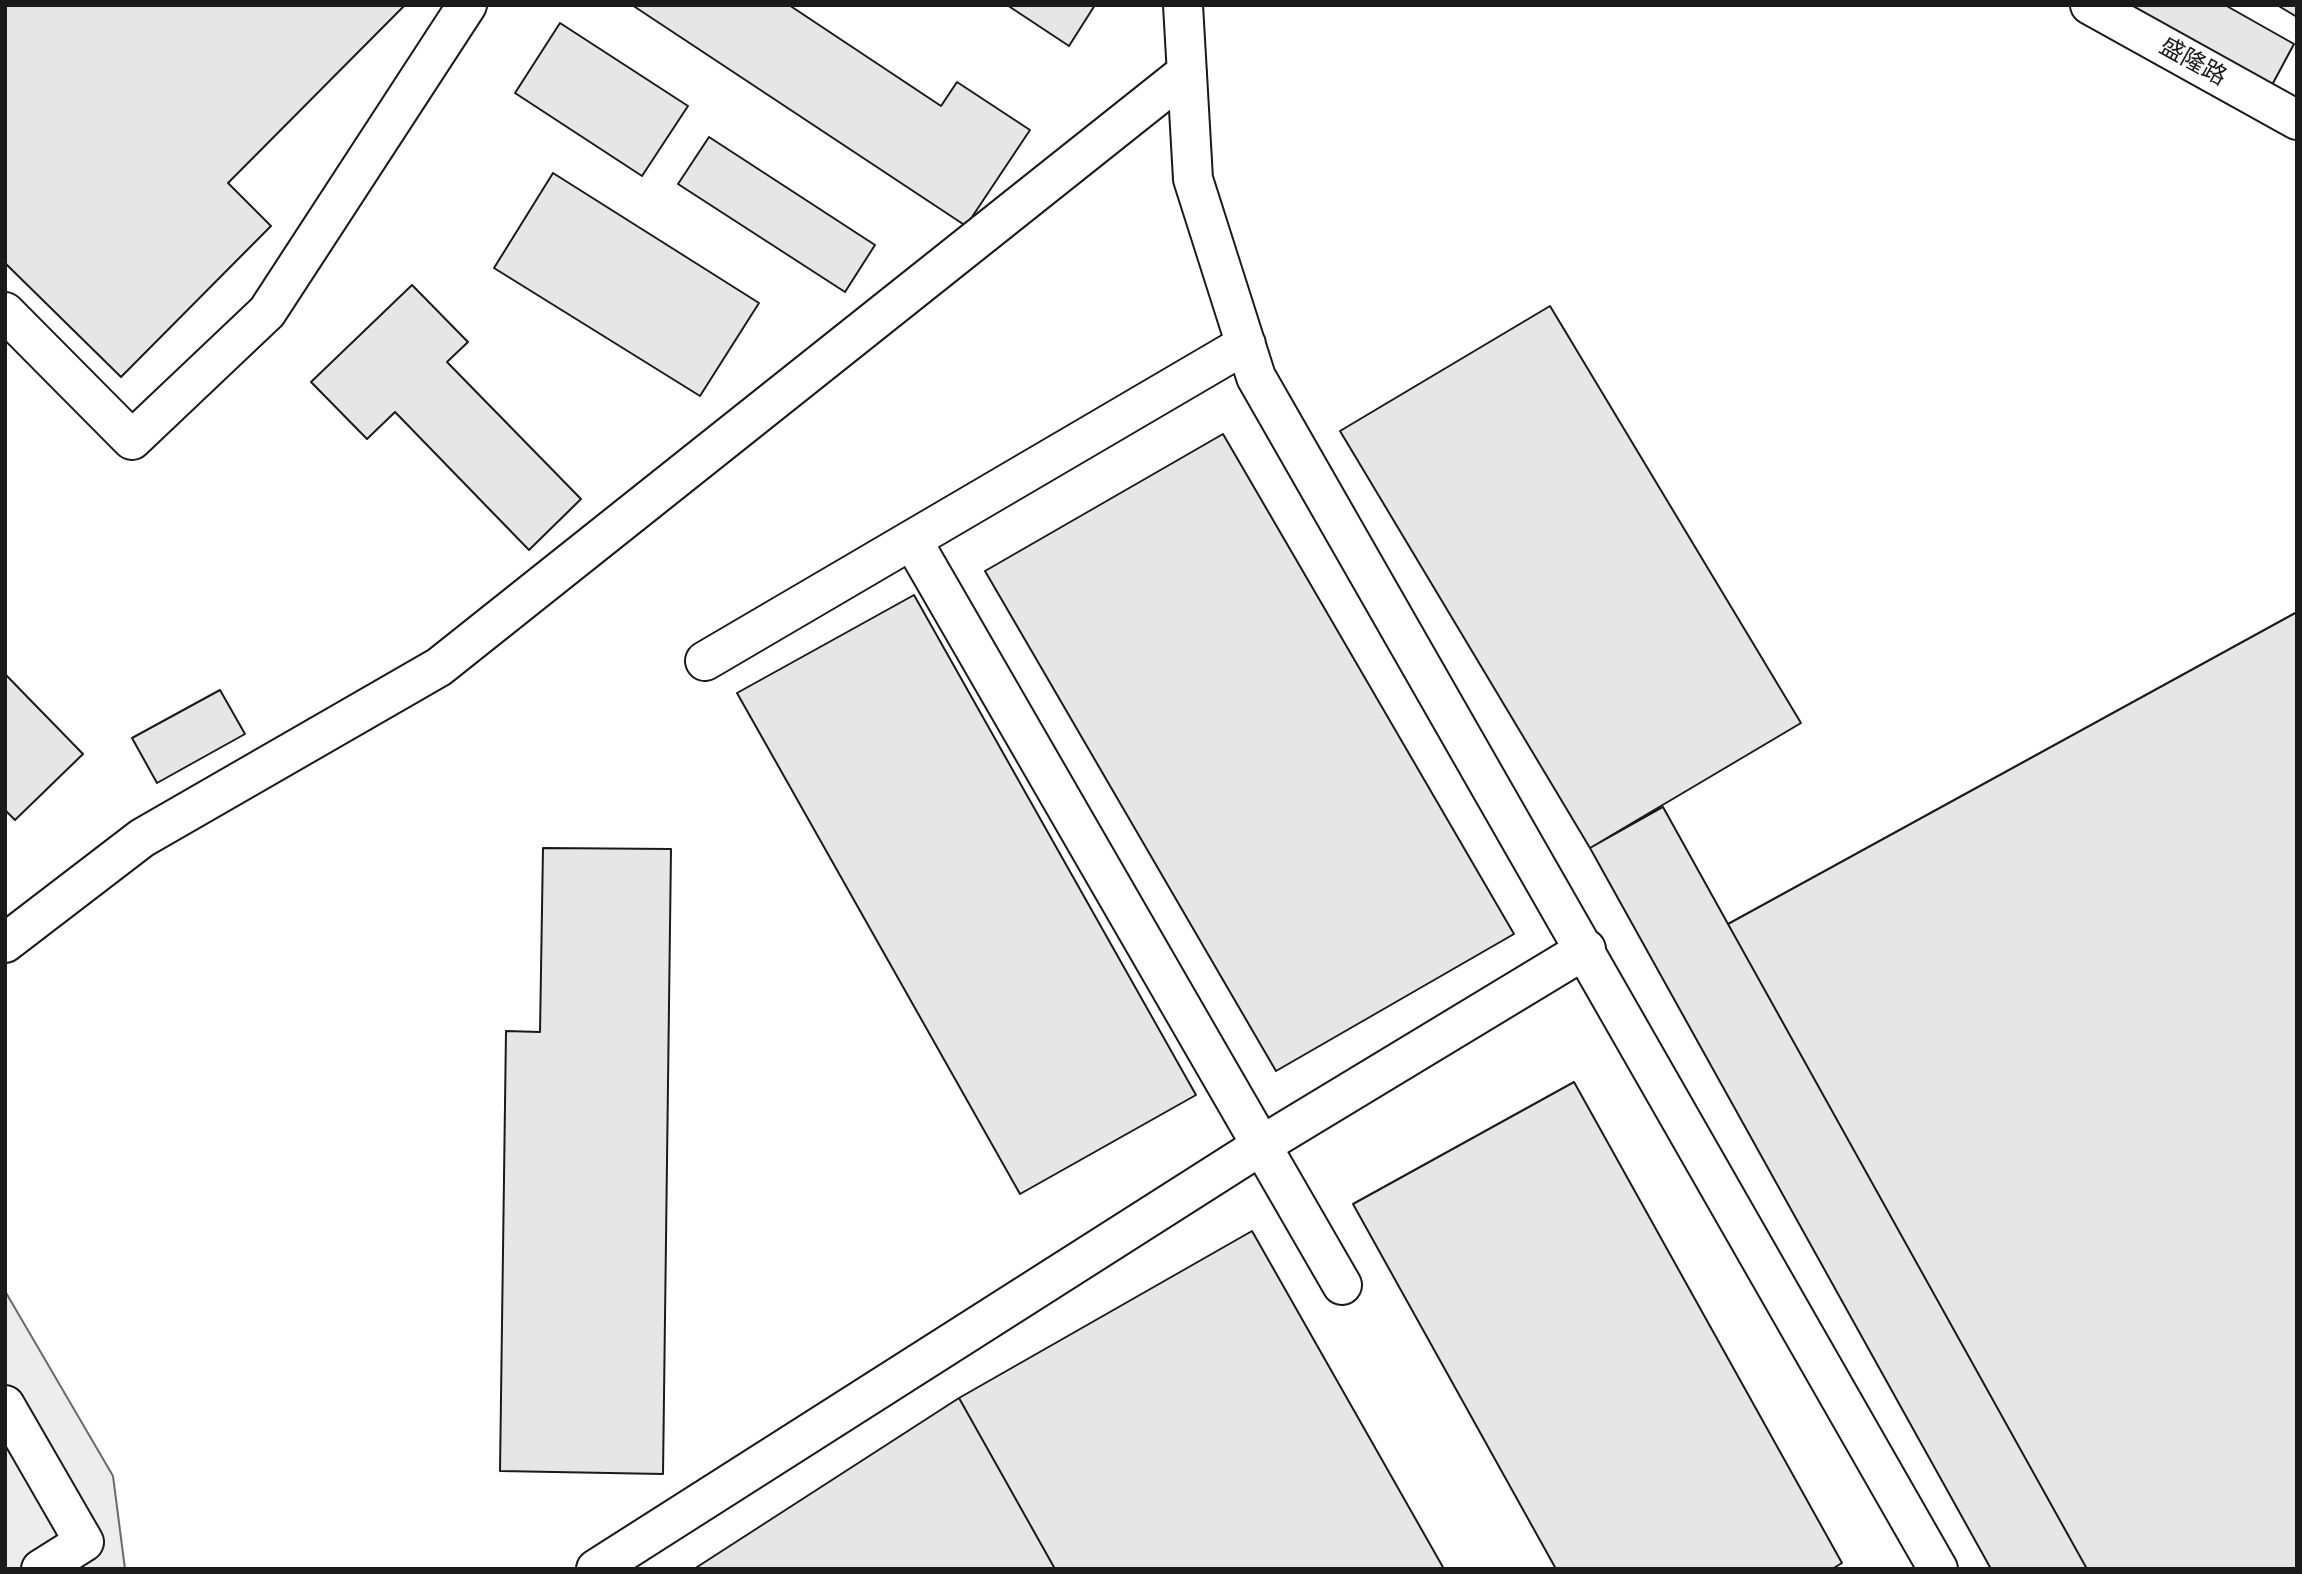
<!DOCTYPE html>
<meta charset="utf-8">
<style>
body{margin:0}
#map{position:relative;width:2302px;height:1574px;overflow:hidden;background:#fff;font-family:"Work Sans",sans-serif}
canvas{display:block}
.frame{position:absolute;inset:0;border:7px solid #1a1a1a;pointer-events:none}
</style>
<div id="map">
<canvas width="2302" height="1574"></canvas>
<div class="frame"></div>
</div>
<script>
const g = document.querySelector('canvas').getContext('2d');
g.lineJoin = 'round';
function paint(path, color) { g.fillStyle = color; g.fill(path, 'evenodd'); }
function stroke(path, color, width, dash) { g.strokeStyle = color; g.lineWidth = width; g.lineCap = dash ? 'butt' : 'round'; g.setLineDash(dash || []); g.stroke(path); }
function write(font, color, halo, rows, align = 'center') {
  g.font = font + ' "Work Sans","Noto Sans SC",sans-serif'; g.lineWidth = 5; g.setLineDash([]); g.textBaseline = 'middle'; g.strokeStyle = halo; g.fillStyle = color; for (const [text, x, y, turn = 0] of rows) {
    g.save(); g.translate(x, y); g.rotate((+turn || 0) * Math.PI / 180); g.textAlign = isNaN(turn) ? turn : align; if (halo) g.strokeText(text, 0, 0); g.fillText(text, 0, 0); g.restore();
  }
}
const parking = new Path2D(`
 M5,1291L113,1476L125,1569H5Z`);
paint(parking, '#ededed');
stroke(parking, '#6a6a6a', 2);
const building = new Path2D(`
 M5,5H405L228,183L271,226L121,377L5,263Z
 M632,5H789L941,106L957,82L1030,130L966,226Z
 M1007,5H1095L1069,46Z
 M2130,5H2225L2294,44L2272,85Z
 M2277,5H2297V17Z
 M560,23L688,106L642,176L515,93Z
 M709,137L875,245L845,292L678,184Z
 M553,173L759,303L700,396L494,268Z
 M412,285L468,342L447,362L581,499L529,550L395,412L367,439L311,382Z
 M1550,306L1801,723L1590,848L1340,431Z
 M1223,434L1514,934L1276,1071L985,571Z
 M914,595L1196,1095L1020,1194L737,693Z
 M2297,612V1569H2087L1728,924Z
 M5,674L83,754L15,820L5,810Z
 M220,690L245,734L157,783L132,738Z
 M1663,807L1728,924L2087,1569H1991L1590,848Z
 M543,848L671,849L663,1474L500,1471L506,1031L540,1032Z
 M1574,1082L1842,1563L1832,1569H1556L1353,1204Z
 M1252,1231L1444,1569H1055L959,1398Z
 M959,1398L1055,1569H694Z`);
paint(building, '#e6e6e6');
stroke(building, '#1a1a1a', 2);
const minor = new Path2D(`
 M1183,5L1193,179L1256,377L1938,1569
 M2090,5L2297,120
 M5,312L132,440L267,312L467,5
 M912,540L1342,1285
 M705,661L1246,344
 M5,943L142,838L439,667L1187,72
 M5,1405L84,1542L41,1569
 M596,1569L1262,1145L1586,949`);
stroke(minor, '#1a1a1a', 42);
stroke(minor, '#fff', 38);
write('24px', '#1a1a1a', '#fff', [
 ["盛隆路",2193,62,29]
]);
</script>
